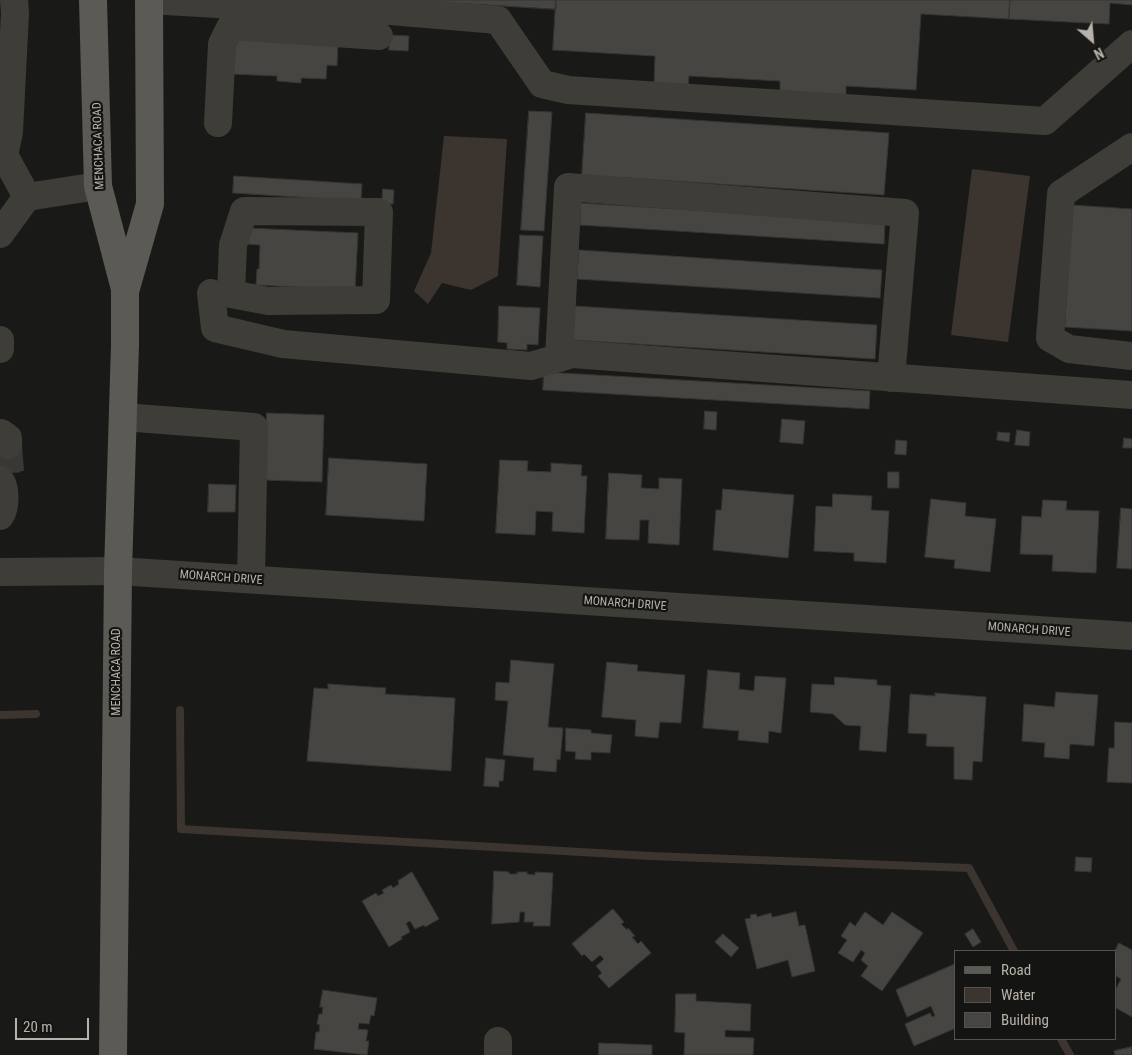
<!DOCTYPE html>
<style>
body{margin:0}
#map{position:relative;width:1132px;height:1055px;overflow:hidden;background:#191917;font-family:"Roboto Condensed",sans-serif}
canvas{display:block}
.legend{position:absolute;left:954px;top:950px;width:162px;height:90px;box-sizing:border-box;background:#141412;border:1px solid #56544f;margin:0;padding:6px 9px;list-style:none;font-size:15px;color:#b8b3aa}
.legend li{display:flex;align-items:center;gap:10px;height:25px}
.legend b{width:25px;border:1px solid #56544f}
.north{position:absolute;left:1067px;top:15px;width:50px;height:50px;-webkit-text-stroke:4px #141412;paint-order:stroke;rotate:153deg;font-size:14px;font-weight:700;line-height:20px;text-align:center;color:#b8b3aa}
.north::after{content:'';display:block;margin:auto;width:18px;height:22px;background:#b8b3aa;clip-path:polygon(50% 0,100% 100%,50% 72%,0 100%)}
.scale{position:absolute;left:15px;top:1018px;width:74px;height:22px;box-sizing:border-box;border:2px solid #b8b3aa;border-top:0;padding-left:6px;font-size:15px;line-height:18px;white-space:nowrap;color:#b8b3aa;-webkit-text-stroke:4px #141412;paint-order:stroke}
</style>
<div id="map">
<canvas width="1132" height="1055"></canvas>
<ul class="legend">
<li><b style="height:6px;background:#5c5a55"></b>Road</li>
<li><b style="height:14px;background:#3c342e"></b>Water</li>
<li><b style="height:14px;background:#464541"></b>Building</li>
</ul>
<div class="north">N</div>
<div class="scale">20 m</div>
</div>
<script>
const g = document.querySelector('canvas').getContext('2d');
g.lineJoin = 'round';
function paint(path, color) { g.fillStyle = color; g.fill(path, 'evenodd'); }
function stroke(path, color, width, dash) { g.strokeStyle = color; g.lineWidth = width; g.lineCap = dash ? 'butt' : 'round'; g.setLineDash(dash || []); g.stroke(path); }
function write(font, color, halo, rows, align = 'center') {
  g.font = font + ' "Roboto Condensed",sans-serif'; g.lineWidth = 4.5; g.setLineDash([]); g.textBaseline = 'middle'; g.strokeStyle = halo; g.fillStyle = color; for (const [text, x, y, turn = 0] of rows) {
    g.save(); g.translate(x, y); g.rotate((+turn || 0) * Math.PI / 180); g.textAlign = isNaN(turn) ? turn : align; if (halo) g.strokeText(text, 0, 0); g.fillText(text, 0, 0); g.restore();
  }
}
paint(new Path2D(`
 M444,136L507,139L498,276L471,290L442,283L428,304L414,291L431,253Z
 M972,169L1030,176L1008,342L951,335Z`), '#3c342e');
stroke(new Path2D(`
 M180,710L181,829L650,856L969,868L1014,951
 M0,715L36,714
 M1061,1039L1070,1055`), '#3c342e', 8);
const building = new Path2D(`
 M407,0H556V9Z
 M556,0H1010L1009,19L921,14L916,90L846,86V100L780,97V81L689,76L688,86L654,85L655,56L553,50Z
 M1010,0H1132V5L1110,3L1109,24L1009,19Z
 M390,35L409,36L408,51L389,50Z
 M233,39L338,43L337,66L327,65L326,79L301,78V83L277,81V76L231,74Z
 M529,111L552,112L544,231L521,230Z
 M586,113L889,133L884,195L582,175Z
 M234,176L362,184L361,201L233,193Z
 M383,189L394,190L393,204L382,203Z
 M581,203L885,222L884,244L580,225Z
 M1072,205L1132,209V331L1065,327Z
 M247,228L358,233L355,290L256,285L257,269H259L260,245L247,244Z
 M520,235L543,236L540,287L517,285Z
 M579,250L882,270L880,298L577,279Z
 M499,306L540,308L538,345L527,344V350L507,349V343L498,342Z
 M574,306L877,325L875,359L572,340Z
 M544,372L870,391L869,409L543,390Z
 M705,411L717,412L716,430L704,429Z
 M267,413L324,415L322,482L265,480Z
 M782,419L805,421L803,444L780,442Z
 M1017,430L1030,432L1029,446L1015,445Z
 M998,432L1010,433L1009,442L997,440Z
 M1124,438L1132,439V448H1123Z
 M896,440L907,441L906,455L895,454Z
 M0,445H19L20,472L0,473Z
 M329,458L427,464L424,521L326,515Z
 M500,460L528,461L527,471L551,472V463L582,465L581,476H587L584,533L552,531L553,512L536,511L535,535L496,533Z
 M888,472H899V488H888Z
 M609,473L642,475L641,488L659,489V478L682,479L679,545L648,543L649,520H640L639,540L606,539Z
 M209,484L236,485L235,512H208Z
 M723,489L794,495L788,558L713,550L716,510H721Z
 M833,494L872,496L871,510L889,511L886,563L854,561V553L814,551L816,506L832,507Z
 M931,499L966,503L965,516L996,519L990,572L954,568L955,560L925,557Z
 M1043,500L1067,501L1066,510L1099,511L1096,573L1052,571L1053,555L1020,554L1022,516L1041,517Z
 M1121,508L1132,509V569L1117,568Z
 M511,660L554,664L548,727L563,728L560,760L557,759L556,772L533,770L534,758L503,755L508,701L495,700L496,682L509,683Z
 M607,662L638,665L637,671L685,675L681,723L660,722L658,738L635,736L636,720L602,717Z
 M708,670L740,673L739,689L754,691L755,676L786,678L781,733L769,731L768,743L738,740L739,731L703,728Z
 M835,677L877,680V685L891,686L886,752L859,750L861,726L845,725L833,714L810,712L812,684L834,685Z
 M328,684L386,688L385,694L455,698L451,771L307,761L314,688L328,689Z
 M1056,692L1098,695L1094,746L1070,744L1069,759L1044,757L1045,743L1022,741L1024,704L1054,707Z
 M935,693L986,697L982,762L973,761L972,780L954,779V747L926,746L927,734L908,733L910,694L935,696Z
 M1115,722L1132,723V783L1107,782L1109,748H1114Z
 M566,728L591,730V733L612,735L610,753L591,752V760L575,759L576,752L566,751Z
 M486,758L505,760L503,781H499V787L484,786Z
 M1076,857L1092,858L1091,872L1075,871Z
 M494,871L509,872V874H517V872H527V874L535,875V872L553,873L550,926H533L534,922H524L525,912H520L519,922L492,924Z
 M412,872L439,919L425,927L424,925L415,929L410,921L406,923L410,932L401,937L402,939L389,947L362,901L376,893L378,896L384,893L382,890L391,885L393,888L399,884L398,881Z
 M613,909L624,922L621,924L627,930L628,928L635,936L632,937L638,944L641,941L651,953L609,988L598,976L602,973L596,966L604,959L600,955L592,962L584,954L582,956L572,944Z
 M796,912L799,926L805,925L815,971L792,977L788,960L757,969L745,919L751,918L750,915L756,914L757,917L771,913L772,917Z
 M865,912L883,925L892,912L923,933L882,991L861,976L868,966L861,960L865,953L861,950L853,962L838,953L847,940L841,936L850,922L855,926Z
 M973,929L981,942L973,947L965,934Z
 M723,934L739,948L731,957L715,942Z
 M1119,943L1132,950V1017L1116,1008V989L1121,979L1116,976L1115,951Z
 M955,964L956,1028L914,1046L905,1024L930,1013L932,1017L935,1016L931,1006L907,1017L896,990Z
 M323,990L377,998L374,1016L371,1015L369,1024L359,1023L358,1029L368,1030L366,1041H369L367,1055L314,1049L316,1032H319L320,1025L317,1024L319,1014H322L323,1007H320Z
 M676,994H696V1001L751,1004L750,1031L725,1030V1037L754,1038L753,1055H684L685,1033L675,1032Z
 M599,1043L652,1045V1055H599Z
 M1132,1047V1055H1115L1114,1051Z`);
paint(building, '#464541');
stroke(building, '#353531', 1);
stroke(new Path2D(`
 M8,445L10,472`), '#393834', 28, [28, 14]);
stroke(new Path2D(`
 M149,0L286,8L390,11L498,20L542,84L568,90L1045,121L1132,44
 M218,123L222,44L231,26L379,36
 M1132,147L1061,194L1050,338L1069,349L1132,356
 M4,155L27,197L98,186
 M0,156L4,155L9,132L15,13L14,0
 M244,211L379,212L376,300L268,301L231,294L233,245Z
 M0,234L27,197
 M211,293L215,328L283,344L531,366L572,354L1132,395
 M0,340V349
 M559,358L568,187L905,213L891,378
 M123,417L254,427L251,579
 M1,433L8,438V445
 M0,480C6,488 6,508 0,516
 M0,572L118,571L1132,636
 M498,1055V1041`), '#3e3d38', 28);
stroke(new Path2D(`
 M93,0L98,186L125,289V345L118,571L113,1055
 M126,288L150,204L149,0`), '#5c5a55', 28);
write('12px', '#b8b3aa', '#141412', [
 ["MENCHACA ROAD",99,146,-92],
 ["MONARCH DRIVE",221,578,4],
 ["MONARCH DRIVE",625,604,4],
 ["MONARCH DRIVE",1029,630,4],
 ["MENCHACA ROAD",117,672,-90]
]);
</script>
